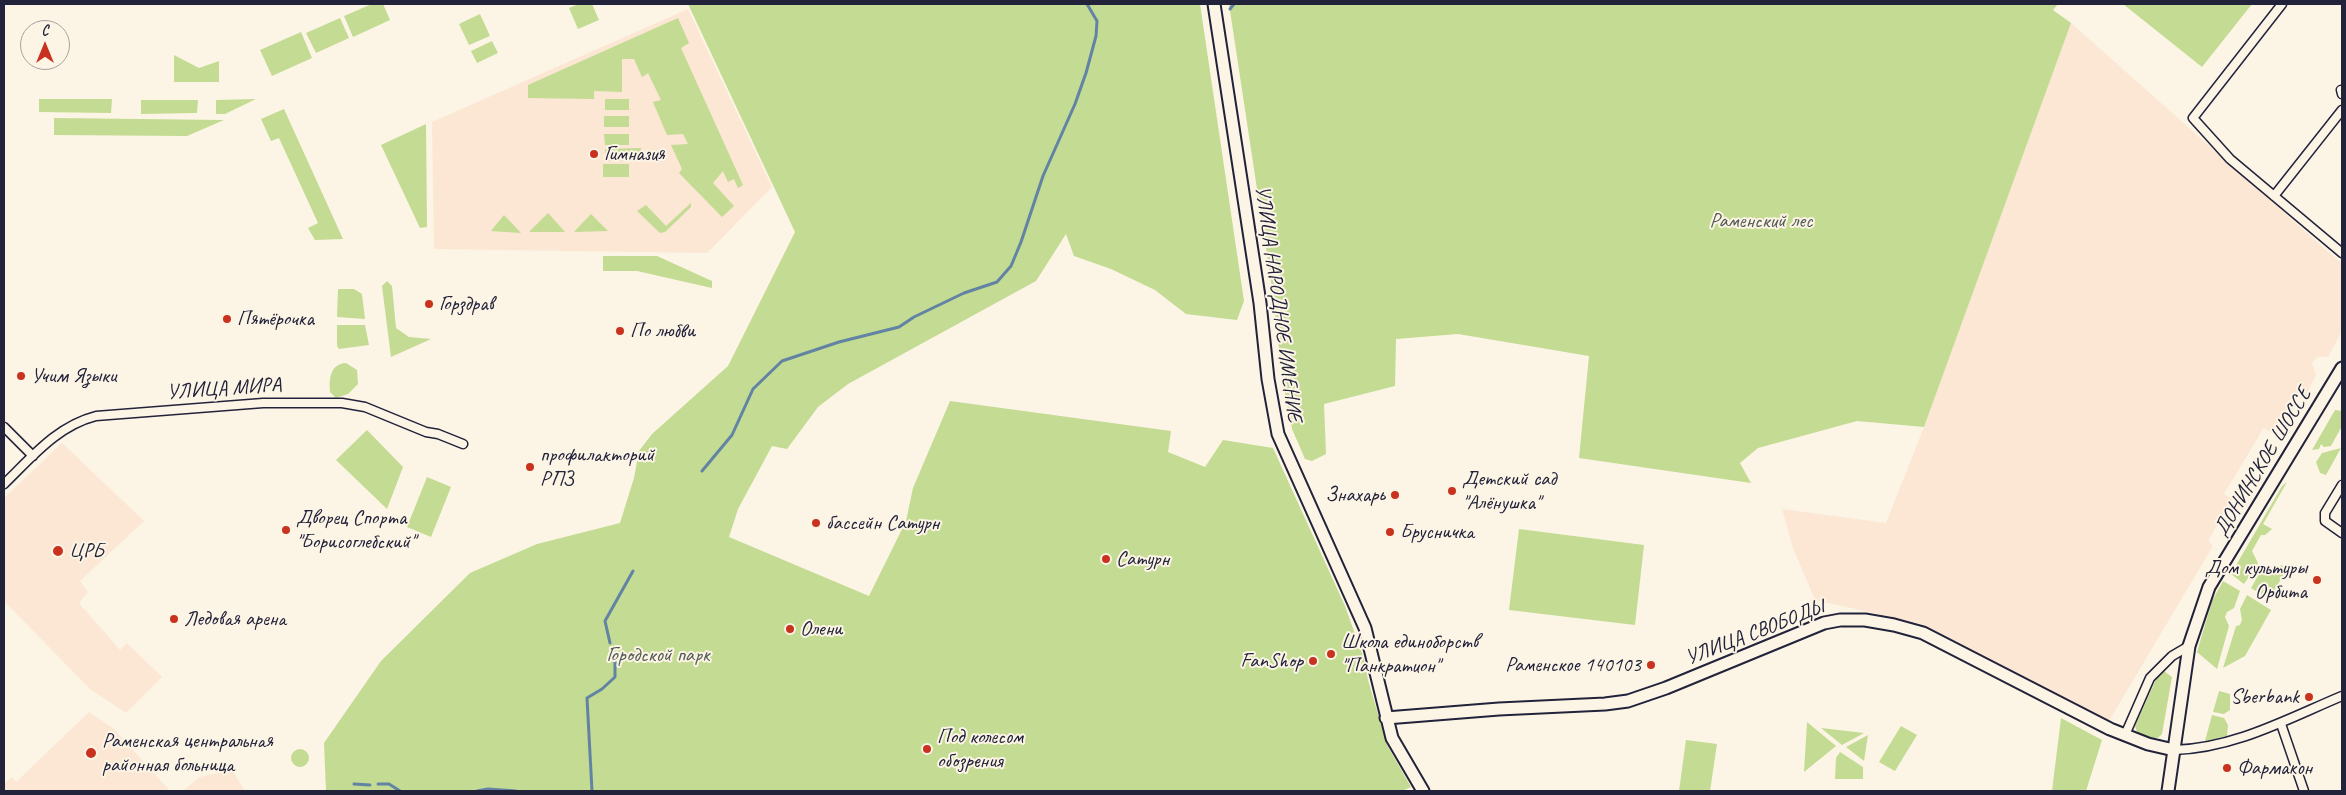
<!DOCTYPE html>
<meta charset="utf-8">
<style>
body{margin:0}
#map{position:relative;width:2346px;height:795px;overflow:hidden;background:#fcf5e5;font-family:Caveat,sans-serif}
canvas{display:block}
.frame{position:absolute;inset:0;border:5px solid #22223b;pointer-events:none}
.north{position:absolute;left:20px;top:20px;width:50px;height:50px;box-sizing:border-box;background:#fcf5e5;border:1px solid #a5a1a1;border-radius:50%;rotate:0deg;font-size:14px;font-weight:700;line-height:20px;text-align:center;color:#22223b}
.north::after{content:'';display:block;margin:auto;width:18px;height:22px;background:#c8321e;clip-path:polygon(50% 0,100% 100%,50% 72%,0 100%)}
</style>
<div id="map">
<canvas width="2346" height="795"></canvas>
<div class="frame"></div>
<div class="north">С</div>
</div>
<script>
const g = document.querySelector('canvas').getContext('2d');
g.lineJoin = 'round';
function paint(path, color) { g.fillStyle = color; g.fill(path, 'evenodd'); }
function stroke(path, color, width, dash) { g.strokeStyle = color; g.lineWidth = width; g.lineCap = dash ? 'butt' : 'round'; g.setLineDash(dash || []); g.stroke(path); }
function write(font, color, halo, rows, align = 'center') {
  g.font = font + ' Caveat,sans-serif'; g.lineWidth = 4; g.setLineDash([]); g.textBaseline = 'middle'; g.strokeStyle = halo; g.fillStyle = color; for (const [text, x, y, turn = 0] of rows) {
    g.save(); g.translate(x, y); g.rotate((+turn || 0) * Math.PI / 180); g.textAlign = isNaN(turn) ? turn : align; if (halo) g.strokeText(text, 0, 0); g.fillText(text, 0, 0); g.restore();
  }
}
paint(new Path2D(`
 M688,9L772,187L707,253L434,249L432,122Z
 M2071,23L2342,264V331L2328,357H2317L2312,363L2316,375L2307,393L2299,390L2273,433L2263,428L2259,436L2224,494L2232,499L2208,541L2213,546L2109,721L1918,623L1815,600L1793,548L1782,509L1886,523L1924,427Z
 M62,443L144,521L80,581L88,592L79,603L120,650L127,643L162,677L126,713L90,689L4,601V498Z
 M89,712L114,729L170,791H4V784L12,777L16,782Z
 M232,770L245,791H183L200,777Z`), '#fbe7d3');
paint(new Path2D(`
 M372,4H383L390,20L353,37L344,16Z
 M579,4H592L599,20L578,29L569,8Z
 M688,4H1200L1244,301L1237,320L1186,314L1155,290L1111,269L1074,256L1066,234L1036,281L848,384L818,407L787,449L772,446L738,509L729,537L869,596L906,521L913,488L950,401L1171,431L1168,452L1205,467L1223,440L1273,448L1345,606L1364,659L1368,680L1387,745L1411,787L1402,791H326L324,743L381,661L470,573L537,544L620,523L634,478L639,451L652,434L728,366L795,232Z
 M1229,4H2058L2053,10L2071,23L1924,427L1857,421L1758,448L1740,463L1751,483L1579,458L1589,356L1458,334L1396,339L1395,386L1324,404L1326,454L1312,461L1305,459L1292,429L1282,377L1274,301Z
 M2123,4H2252L2202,67Z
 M480,14L490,36L469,45L459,24Z
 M340,18L349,38L316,53L306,33Z
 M678,18L689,43L681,48L743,185L738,188L734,179L728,182L723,171L713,183L734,206L722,217L679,173L682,169L671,145L688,144L683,134L667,135L653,102L661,100L648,73L642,77L634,59H622V92L594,91V99L528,98V85Z
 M301,32L312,58L272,76L260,50Z
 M492,41L498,53L477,63L471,51Z
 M174,55L199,68L219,61V82H174Z
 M39,99H112L111,113L39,112Z
 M256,99L225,114H216V100Z
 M605,99H629V110H605Z
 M141,100H198L197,113L141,114Z
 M284,109L343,239L315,240L308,228L318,223L279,138L271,141L261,119Z
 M604,116H629V127H604Z
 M54,118L224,120L187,136L54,135Z
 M426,124L427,227L420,228L381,145Z
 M604,134H629V145H605Z
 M641,148V160L605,161V149Z
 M603,164H629V177H603Z
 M691,203V207L665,232L660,233L637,211L646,205L666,226Z
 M548,213L565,232H529Z
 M591,214L608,231L574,232Z
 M504,215L521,233L491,231Z
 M603,256H657L712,281V288L637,271H603Z
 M387,281L392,286L396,328L409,337L431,339L391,357L382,286Z
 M338,289H354L362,294L365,319L337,317Z
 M337,325H365L369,345L339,349L337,346Z
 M346,363L357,370L358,384L348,394L336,398L330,392C329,379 330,364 346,363Z
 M2335,410L2342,411V426L2331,446L2324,447L2321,444L2319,449L2312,450Z
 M367,430L403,467L387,509L336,460Z
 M2341,448L2326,475L2320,473L2316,462L2322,453Z
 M427,477L451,487L431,537L407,527Z
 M2287,482L2263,524L2272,529L2265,535H2261L2252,551L2258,563L2244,584L2231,574L2282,486Z
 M1519,529L1644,545L1635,625L1509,610Z
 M2281,565L2287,569L2269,599L2251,588L2263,567L2279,568Z
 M2223,581L2240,591L2234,608L2227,612L2225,617L2229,626L2217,669L2197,652L2212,601Z
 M2247,595L2271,610L2245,656L2223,668L2236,626L2240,625L2242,620L2240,609Z
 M2164,671L2172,677L2162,734C2155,743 2145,736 2137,732L2135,726L2158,675Z
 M2219,691L2230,694V710L2224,714L2213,712Z
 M2212,715L2224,718L2228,725L2227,736L2205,741Z
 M2061,718L2102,740L2086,791H2052Z
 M1807,722L1836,746L1804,772Z
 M1901,726L1917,735L1895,771L1879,762Z
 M1821,728L1864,733L1842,745Z
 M1868,735L1864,761L1846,747Z
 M1686,740L1717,744L1710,791H1679Z
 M291 758a9 9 0 1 1 18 0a9 9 0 1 1-18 0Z
 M1840,752L1863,767V779H1835L1836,758Z`), '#c3db92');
stroke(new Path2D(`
 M1230,9L1234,4
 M702,471L732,435L753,389L782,361L839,342L899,327L914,317L964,293L997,282L1011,266L1021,242L1043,176L1075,104L1086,73L1096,36L1097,21L1087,4
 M610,643L605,621L633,571
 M354,784L370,785
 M378,784H389L400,791
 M477,791L488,789L516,791
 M592,791L587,698L602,689L615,677V662`), '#6283a4', 3);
const street = new Path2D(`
 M2282,4L2193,118L2230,159L2342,253
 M2341,90L2342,94
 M2274,196L2342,110
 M4,427L33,456
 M4,484C32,457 57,426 96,416L263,403H342L365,407L426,432L438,434L463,444
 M2342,485L2325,513V521L2342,533
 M2281,724L2304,791
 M2125,735L2150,678L2172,656L2189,646
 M2174,750C2235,748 2287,719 2342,696`);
const secondary = new Path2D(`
 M1214,4L1260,303L1268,379L1278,434L1365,628L1392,738L1423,791
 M1386,718L1499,709L1605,704L1628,701L1666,688L1824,623L1840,620H1865L1894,625L1923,633L2110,729L2148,744L2174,750
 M2168,791L2189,646L2209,587L2342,368`);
stroke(street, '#22223b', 11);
stroke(secondary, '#22223b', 15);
stroke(street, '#fcf5e5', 8);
stroke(secondary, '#fcf5e5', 11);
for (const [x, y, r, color] of [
 [594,154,5,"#c8321e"],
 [429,304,5,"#c8321e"],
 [227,319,5,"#c8321e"],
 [620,331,5,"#c8321e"],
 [21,376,5,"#c8321e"],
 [530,467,5,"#c8321e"],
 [1452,491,5,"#c8321e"],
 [1395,495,5,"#c8321e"],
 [816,523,5,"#c8321e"],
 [286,530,5,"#c8321e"],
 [1390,532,5,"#c8321e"],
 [58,551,6,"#c8321e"],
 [1106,559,5,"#c8321e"],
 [2317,580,5,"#c8321e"],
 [174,619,5,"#c8321e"],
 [790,629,5,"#c8321e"],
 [1331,654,5,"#c8321e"],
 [1313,661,5,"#c8321e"],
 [1651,665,5,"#c8321e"],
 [2309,697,5,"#c8321e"],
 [927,749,5,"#c8321e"],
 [91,753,6,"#c8321e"],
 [2227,768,5,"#c8321e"]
]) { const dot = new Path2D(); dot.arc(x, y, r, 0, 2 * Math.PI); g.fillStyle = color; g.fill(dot); stroke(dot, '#fcf5e5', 2); }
write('21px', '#22223b', '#fcf5e5', [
 ["Гимназия",604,154],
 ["Горздрав",439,304],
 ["Пятёрочка",237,319],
 ["По любви",630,331],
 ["Учим Языки",31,376],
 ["профилакторий",540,455],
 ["РПЗ",540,479],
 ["Детский сад",1462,479],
 ["\"Алёнушка\"",1462,503],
 ["Знахарь",1385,495,"right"],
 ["Дворец Спорта",296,518],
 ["\"Борисоглебский\"",296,542],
 ["бассейн Сатурн",826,523],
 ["Брусничка",1400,532],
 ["ЦРБ",69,551],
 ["Сатурн",1116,559],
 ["Дом культуры",2307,568,"right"],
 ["Орбита",2307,592,"right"],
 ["Ледовая арена",184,619],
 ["Олени",800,629],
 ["Школа единоборств",1341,642],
 ["\"Панкратион\"",1341,666],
 ["FanShop",1303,661,"right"],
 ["Раменское 140103",1641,665,"right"],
 ["Sberbank",2299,697,"right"],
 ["Под колесом",937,737],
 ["обозрения",937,761],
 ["Раменская центральная",102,741],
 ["районная больница",102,765],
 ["Фармакон",2237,768]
], 'left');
write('21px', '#525a55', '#fcf5e5', [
 ["Раменский лес",1761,221],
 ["Городской парк",658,655]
]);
write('21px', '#22223b', '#fcf5e5', [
 ["УЛИЦА НАРОДНОЕ ИМЕНИЕ",1278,304,82],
 ["УЛИЦА МИРА",224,389,-4],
 ["ДОНИНСКОЕ ШОССЕ",2263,462,-59],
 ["УЛИЦА СВОБОДЫ",1755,633,-21]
]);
</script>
